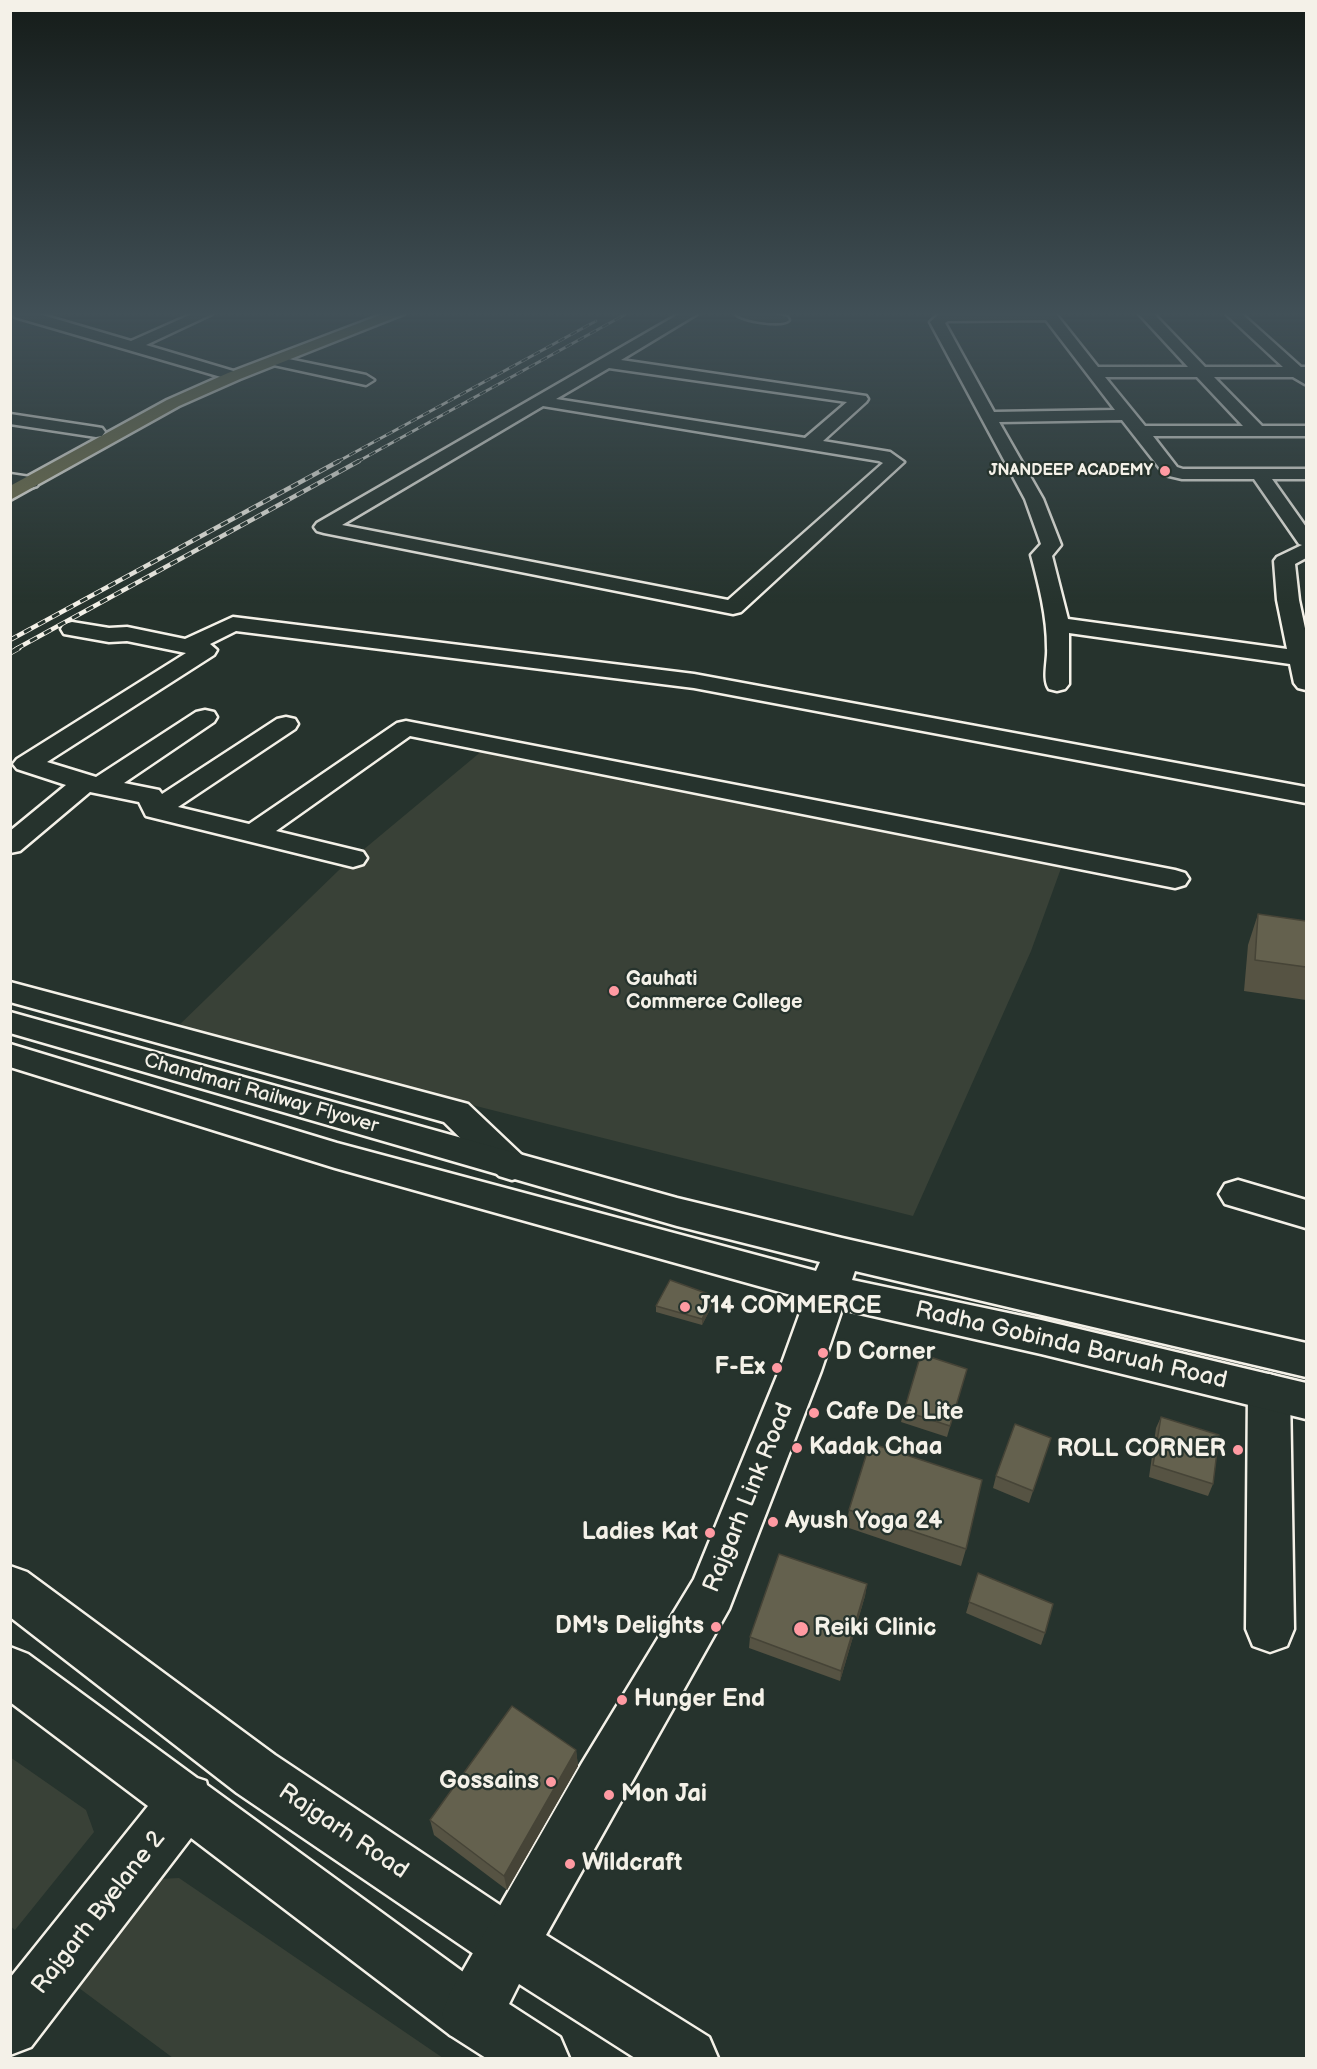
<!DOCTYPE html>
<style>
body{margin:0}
#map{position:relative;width:1317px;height:2069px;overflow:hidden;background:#26332d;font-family:"Balsamiq Sans",sans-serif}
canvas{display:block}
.frame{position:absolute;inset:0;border:12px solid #f4f1e8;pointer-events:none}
</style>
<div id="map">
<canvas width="1317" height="2069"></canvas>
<div class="frame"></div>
</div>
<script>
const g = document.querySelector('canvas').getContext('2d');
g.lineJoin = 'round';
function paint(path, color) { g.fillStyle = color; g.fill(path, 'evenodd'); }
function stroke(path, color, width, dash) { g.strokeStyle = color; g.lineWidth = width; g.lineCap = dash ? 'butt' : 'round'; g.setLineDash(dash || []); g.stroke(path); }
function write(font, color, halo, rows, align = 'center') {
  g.font = font + ' "Balsamiq Sans",sans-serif'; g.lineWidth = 4.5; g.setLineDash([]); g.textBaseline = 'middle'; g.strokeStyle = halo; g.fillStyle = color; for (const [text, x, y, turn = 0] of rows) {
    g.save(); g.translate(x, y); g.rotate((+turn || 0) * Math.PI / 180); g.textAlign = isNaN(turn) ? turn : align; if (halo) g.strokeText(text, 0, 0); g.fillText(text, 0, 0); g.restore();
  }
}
paint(new Path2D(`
 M489,745L1068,849L1031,951L913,1216L174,1030L339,870Z
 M10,1757L86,1810L94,1832L15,1930L10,1926Z
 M179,1878L443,2058H173L75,1985L160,1879Z`), '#394137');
const street = new Path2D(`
 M13,314H39L131,341L192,314H212L146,345L240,373L242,376L234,381L228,379L15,317Z
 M679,314H697L621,360L866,396L868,399L866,402L823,441L890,452L904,462L741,612L733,614L324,533L317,531L314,527L317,523ZM609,368L847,402L805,438L556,399ZM543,406L879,461L883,463L728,600L342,525Z
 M736,314H774L787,317L789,320C782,327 744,321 736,314Z
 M939,314H1056L1098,367H1188L1139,314H1154L1205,367H1283L1226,314H1242L1301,367H1306L1305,384L1293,377H1214L1262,426H1306V436H1153L1177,467L1183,469H1306V479H1272L1306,527V558L1295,564L1299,600L1306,633V690L1298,688L1294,683L1290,664L1069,633V684L1065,689L1057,691L1049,689C1042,679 1048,660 1047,648C1047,616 1039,585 1031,555L1041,544L1025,499L930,322ZM1046,320L1115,410L994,412L945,323L948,321ZM1105,377H1197L1243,426H1145ZM1122,420L1165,475L1182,479H1254L1299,544L1302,545L1277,557L1274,561L1277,600L1287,649L1068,619L1052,556L1061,545L1043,499L999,422Z
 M274,356L366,375L374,380L366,385L269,364L266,361L269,358Z
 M10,414L96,427L102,428L105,432L102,436L96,437L10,424Z
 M10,474L37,478L39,482L37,486L30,488L10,485Z
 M233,617L694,674L1306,787V803L694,688L236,631L210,644L217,650L214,655L47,762L96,777L196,712L205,710L214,712L217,717L214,722L124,783L159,790L162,794L277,719L286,717L295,719L298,724L295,729L178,807L249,824L397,723L406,721L1175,870L1185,873L1189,879L1185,885L1175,888L410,736L276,831L363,852L367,858L363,864L353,867L146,816L139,802L90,792L20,851L10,853V831L66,785L17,769L13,764L17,759L186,653L127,641L109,642L64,634L61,629L64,624L72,622L109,628L127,627L185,639Z
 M10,982L468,1104L525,1158L530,1167L525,1176L512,1180L499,1176L444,1122L10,1002Z
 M1238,1180L1306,1200V1228L1225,1204L1219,1194L1225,1184Z
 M1269,1374L1284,1379L1290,1392L1294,1629L1287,1646L1270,1652L1253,1646L1246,1629L1248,1392L1254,1379Z
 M10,1566L27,1572L275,1755L530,1925L538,1945L530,1965L510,1973L490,1965L237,1793L10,1617Z
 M10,1647L28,1654L197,1778L206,1781L207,1785L492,1993L500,2014L492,2035L471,2043L450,2035L191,1838L31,2047L10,2055V1978L148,1806L10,1702Z`);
const secondary = new Path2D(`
 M10,1012L677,1198L842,1238L1306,1343V1377L855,1271L852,1280L1041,1320L1306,1383V1419L1041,1354L842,1309L821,1371L729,1609L546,1935L709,2037L718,2058H635L519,1984L509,2004L560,2037L569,2058H486L450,2035L442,2014L450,1993L582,1763L694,1579L779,1371L805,1299L335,1168L10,1067V1044L337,1143L816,1271L820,1262L677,1226L10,1033Z`);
const primary = new Path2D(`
 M383,314H404L240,379L179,406L10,500V486L167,400L228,373Z`);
stroke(street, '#f4f1e8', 5);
stroke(secondary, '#f4f1e8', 5);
stroke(primary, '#f4f1e8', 5);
paint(street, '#26332d');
paint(secondary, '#26332d');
paint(primary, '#716f4a');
const railFar2 = new Path2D(`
 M337,462L596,321
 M357,462L626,314`);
const railFar1 = new Path2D(`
 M10,640L339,461
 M16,649L359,461`);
const rail = new Path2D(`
 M10,653L19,648`);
stroke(railFar2, '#f4f1e8', 3);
stroke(railFar1, '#f4f1e8', 4.5);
stroke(rail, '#f4f1e8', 5);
stroke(railFar2, '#26332d', 2, [7]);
stroke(railFar1, '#26332d', 3, [8]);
stroke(rail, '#26332d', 4, [10]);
paint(new Path2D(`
 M1258,914L1306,921V1000L1244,991L1248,945Z
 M714,1296V1302L702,1325L656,1312V1306Z
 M967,1369L947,1437L901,1422L904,1411Z
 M1161,1417L1213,1484L1208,1496L1149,1477L1156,1428Z
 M1051,1438L1029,1503L993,1488L996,1476Z
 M849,1510L966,1549L961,1566L846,1527Z
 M978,1573L1045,1633L1041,1645L966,1613Z
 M867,1584L865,1596L840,1681L749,1648L750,1637Z
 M576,1750L578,1766L507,1890L434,1835L430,1820Z`), '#565343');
paint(new Path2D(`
 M714,1296V1302L702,1325V1319Z
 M867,1584L865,1596L840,1681L841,1671Z
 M576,1750L578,1766L507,1890L504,1876Z`), '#464437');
const building = new Path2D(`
 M1258,914L1306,921V967L1255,960Z
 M670,1280L714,1296L702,1319L656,1306Z
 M921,1354L967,1369L950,1426L904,1411Z
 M1161,1417L1219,1435L1213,1484L1153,1465Z
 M1015,1424L1051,1438L1033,1491L996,1476Z
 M870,1443L982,1480L966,1549L849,1510Z
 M779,1554L867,1584L841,1671L750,1637Z
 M978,1573L1053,1604L1045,1633L969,1602Z
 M512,1706L576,1750L504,1876L430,1820Z`);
paint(building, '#64614e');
stroke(building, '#464437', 1.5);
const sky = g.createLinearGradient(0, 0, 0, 604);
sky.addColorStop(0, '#151c19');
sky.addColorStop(0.52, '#415057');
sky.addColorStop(1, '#41505700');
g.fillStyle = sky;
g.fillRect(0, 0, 1317, 604);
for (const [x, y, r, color] of [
 [1165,471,6,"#ff9aa2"],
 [614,991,6,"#ff9aa2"],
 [685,1307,6,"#ff9aa2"],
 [823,1353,6,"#ff9aa2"],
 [777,1368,6,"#ff9aa2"],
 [814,1413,6,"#ff9aa2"],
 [797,1448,6,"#ff9aa2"],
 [1238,1450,6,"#ff9aa2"],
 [773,1522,6,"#ff9aa2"],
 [710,1533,6,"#ff9aa2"],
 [716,1627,6,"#ff9aa2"],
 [801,1629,8,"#ff9aa2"],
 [622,1700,6,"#ff9aa2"],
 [551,1782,6,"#ff9aa2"],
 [609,1795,6,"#ff9aa2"],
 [570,1864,6,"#ff9aa2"]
]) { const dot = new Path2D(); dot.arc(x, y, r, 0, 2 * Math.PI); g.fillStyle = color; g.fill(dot); stroke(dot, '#26332d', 2); }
write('bold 16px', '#f4f1e8', '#26332d', [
 ["JNANDEEP ACADEMY",1153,471]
], 'right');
write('bold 20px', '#f4f1e8', '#26332d', [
 ["Gauhati",626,980],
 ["Commerce College",626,1003]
], 'left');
write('20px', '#f4f1e8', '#26332d', [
 ["Chandmari Railway Flyover",261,1094,16]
]);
write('bold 24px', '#f4f1e8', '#26332d', [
 ["J14 COMMERCE",697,1307],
 ["D Corner",835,1353],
 ["F-Ex",765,1368,"right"],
 ["Cafe De Lite",826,1413],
 ["Kadak Chaa",809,1448],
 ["ROLL CORNER",1226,1450,"right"],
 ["Ayush Yoga 24",785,1522],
 ["Ladies Kat",698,1533,"right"],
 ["DM's Delights",704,1627,"right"],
 ["Reiki Clinic",814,1629],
 ["Hunger End",634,1700],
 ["Gossains",539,1782,"right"],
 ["Mon Jai",621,1795],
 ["Wildcraft",582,1864]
], 'left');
write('24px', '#f4f1e8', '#26332d', [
 ["Radha Gobinda Baruah Road",1071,1346,13],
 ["Rajgarh Link Road",749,1498,-68],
 ["Rajgarh Road",343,1832,34],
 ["Rajgarh Byelane 2",99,1913,-52]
]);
</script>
